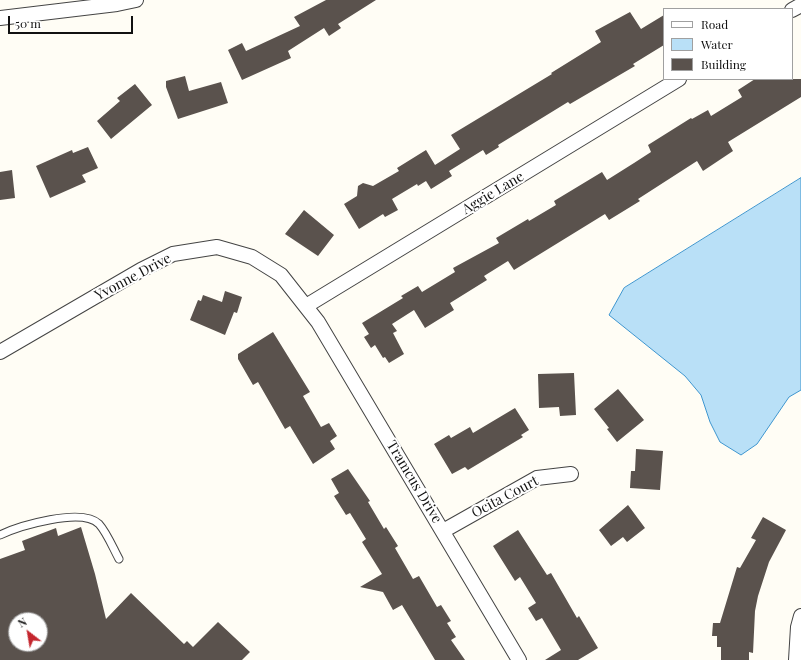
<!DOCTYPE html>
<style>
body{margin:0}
#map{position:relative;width:801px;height:660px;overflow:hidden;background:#fffdf5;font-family:"Playfair Display",serif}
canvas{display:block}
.legend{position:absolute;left:663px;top:8px;width:130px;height:72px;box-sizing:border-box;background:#fff;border:1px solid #a0a0a0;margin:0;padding:5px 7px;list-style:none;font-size:12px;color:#111}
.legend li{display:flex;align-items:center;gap:8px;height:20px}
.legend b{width:20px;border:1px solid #a0a0a0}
.north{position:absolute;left:8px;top:612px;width:40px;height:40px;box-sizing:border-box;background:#fff;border:1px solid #a0a0a0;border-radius:50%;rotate:329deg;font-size:11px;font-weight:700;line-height:16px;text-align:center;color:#111}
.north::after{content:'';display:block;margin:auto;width:14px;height:18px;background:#c4262e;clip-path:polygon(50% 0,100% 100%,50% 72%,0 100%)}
.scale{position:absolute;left:8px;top:16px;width:125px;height:18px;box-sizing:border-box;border:2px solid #111;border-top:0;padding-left:5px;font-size:12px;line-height:14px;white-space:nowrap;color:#111;-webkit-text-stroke:3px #fff;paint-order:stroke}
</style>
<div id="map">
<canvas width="801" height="660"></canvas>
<ul class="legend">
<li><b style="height:5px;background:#fff"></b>Road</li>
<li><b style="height:11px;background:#b9e0f7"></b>Water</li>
<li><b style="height:11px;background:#5a524d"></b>Building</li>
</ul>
<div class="north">N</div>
<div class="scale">50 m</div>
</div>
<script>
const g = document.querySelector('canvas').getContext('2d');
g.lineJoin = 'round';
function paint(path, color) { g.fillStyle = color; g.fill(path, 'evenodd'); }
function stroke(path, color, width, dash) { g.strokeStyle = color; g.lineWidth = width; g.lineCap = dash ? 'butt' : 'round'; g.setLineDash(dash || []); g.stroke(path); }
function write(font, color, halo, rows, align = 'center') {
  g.font = font + ' "Playfair Display",serif'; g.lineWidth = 4; g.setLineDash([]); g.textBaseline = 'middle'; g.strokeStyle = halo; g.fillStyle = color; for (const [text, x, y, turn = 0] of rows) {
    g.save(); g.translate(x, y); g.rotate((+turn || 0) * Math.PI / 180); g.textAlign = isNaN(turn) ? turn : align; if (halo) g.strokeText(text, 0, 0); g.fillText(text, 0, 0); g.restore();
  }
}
const water = new Path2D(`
 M801,178V390L789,397L757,444L741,455L720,442L710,422L701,395L685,376L609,315L624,288Z`);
paint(water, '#b9e0f7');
stroke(water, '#3f96cf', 1);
paint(new Path2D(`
 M326,0H376L338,24L341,28L329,36L324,28L288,51L291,58L242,80L228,50L242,43L246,51L300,26L294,17Z
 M630,12L641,29L664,15V45L633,64L635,66L570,104L568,102L498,145L499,147L486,155L483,150L449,171L452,176L431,189L426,181L418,186L417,184L392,199L398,210L385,217L383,214L359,229L344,204L357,196L358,186L363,183L373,186L399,171L397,168L426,150L435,165L460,149L451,135L552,74L551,73L601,42L595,31Z
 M185,76L189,91L221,82L228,103L178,119L166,87V81Z
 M755,79H801V97L728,142L733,151L703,171L697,161L638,199L640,201L609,220L605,214L514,270L508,261L484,276L487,280L450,303L454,310L425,328L414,310L392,324L397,331L393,333L404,354L389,363L385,357L383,358L375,345L371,348L364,337L369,334L362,323L403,298L401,296L418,286L422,292L455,272L453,268L499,243L496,238L528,219L529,221L556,205L554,201L602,172L607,180L634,163L651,152L648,145L691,118L692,119L708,110L711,116L742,97L738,90Z
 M135,84L152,105L111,139L97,121L120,101L117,98Z
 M88,147L98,168L82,175L86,182L50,198L36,166L72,150L73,153Z
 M12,170L15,198L0,200V172Z
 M304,210L334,235L318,256L285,234Z
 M225,291L242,297L237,313L234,312L225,335L190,320L198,300L201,301L203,295L222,302Z
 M273,332L310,392L303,396L321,427L329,423L337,436L330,441L335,449L313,464L290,426L285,429L258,382L253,385L238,359V354Z
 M574,373L576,415L560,416L559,407L539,408L538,374Z
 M618,389L644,420L617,442L607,429L609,428L594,409Z
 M515,408L529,430L521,435L523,437L468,470L465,467L452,474L434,444L449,435L451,438L470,427L473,433Z
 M636,449L663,451L660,490L630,488L631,471H635Z
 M348,469L370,501L368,502L384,529L386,527L398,546L395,548L413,579L419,576L437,607L441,605L451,621L447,623L456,637L451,640L465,660H435L402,605L393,610L383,592L360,587L382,574L362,542L366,539L350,513L346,515L334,496L339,493L331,479Z
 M628,505L645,528L627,542L623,537L611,546L599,530Z
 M763,517L786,530L769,562L758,596L755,611L753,653L749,652V660H721V647H717V636H712L713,623H720L737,567L740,568L756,540L751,538Z
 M81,527L95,574L106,619L131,593L184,644L187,641L193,647L218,622L250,652L242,660H0V559L25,550L22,541L56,528L58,536ZM16,620H40V644H16Z
 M518,530L547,575L551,573L577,618L579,616L598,648L578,660H545L561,650L542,618L536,621L528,608L536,603L520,577L515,581L493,546Z`), '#5a524d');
const service = new Path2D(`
 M0,535C19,526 82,507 99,524C107,533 113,548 119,559`);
const minor = new Path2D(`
 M792,10L801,5
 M0,18L117,4L136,0
 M306,306L679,79
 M0,352L141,270L173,254L217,247L252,257L281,275L318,322L519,660
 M443,531L537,478L571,474
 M796,660L798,627L801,616`);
stroke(service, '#444', 9);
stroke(minor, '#444', 16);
stroke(service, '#fff', 7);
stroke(minor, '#fff', 14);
write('14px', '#111', '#fff', [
 ["Aggie Lane",493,193,-31],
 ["Yvonne Drive",133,277,-28],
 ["Tramcus Drive",414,482,59],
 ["Ocita Court",505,497,-28]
]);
</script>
